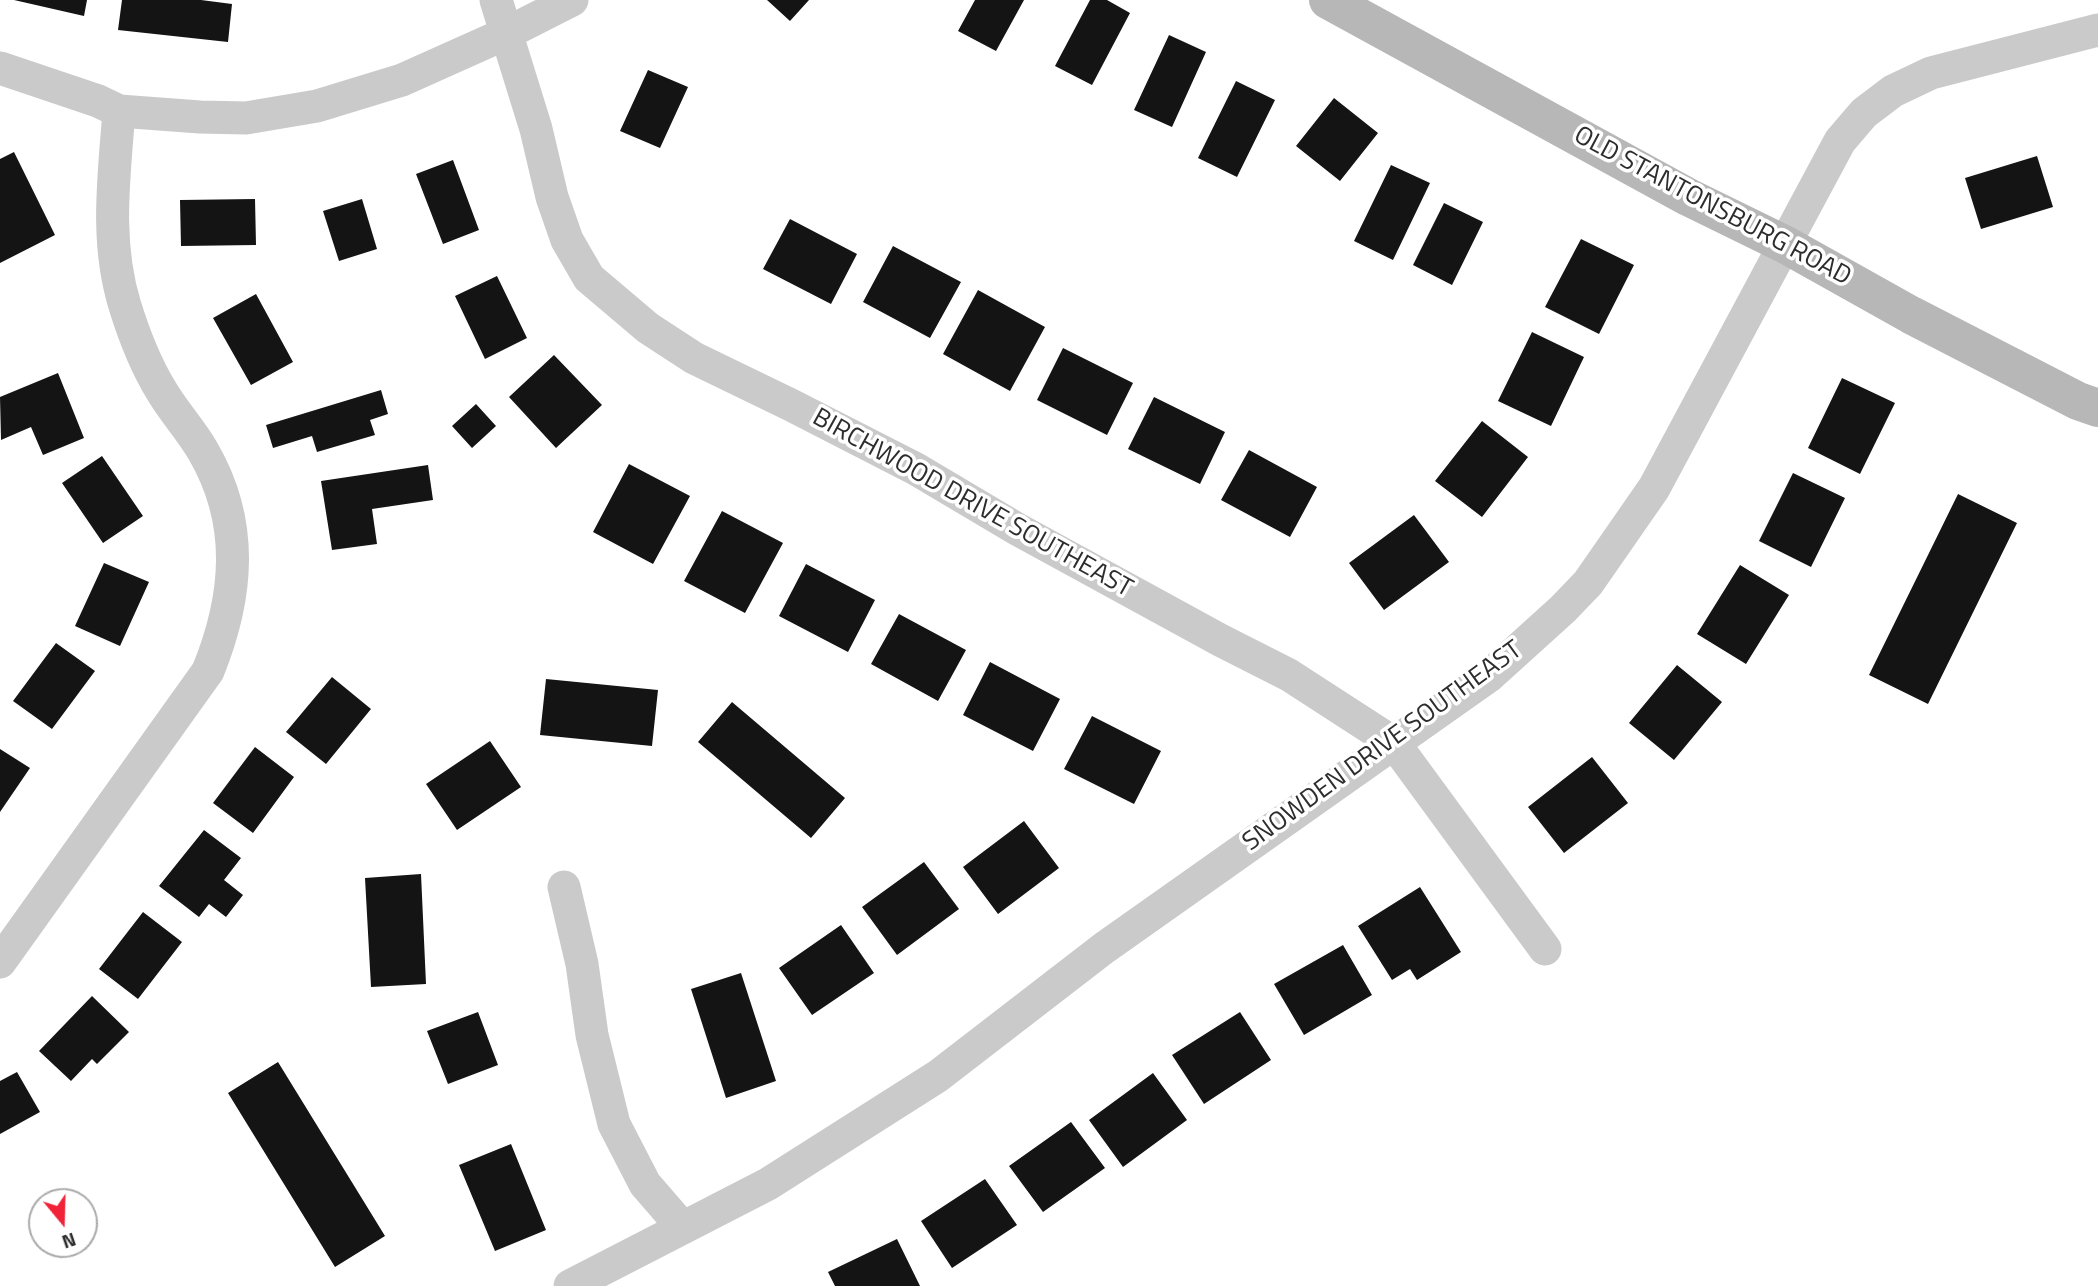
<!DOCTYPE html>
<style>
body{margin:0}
#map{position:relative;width:2098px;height:1286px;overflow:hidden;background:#fff;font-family:"Titillium Web",sans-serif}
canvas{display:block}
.north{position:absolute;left:28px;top:1188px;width:70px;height:70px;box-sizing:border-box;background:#fff;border:2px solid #ababab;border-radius:50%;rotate:161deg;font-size:19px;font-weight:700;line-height:28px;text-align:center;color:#2d2d2d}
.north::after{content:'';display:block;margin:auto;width:24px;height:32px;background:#f02339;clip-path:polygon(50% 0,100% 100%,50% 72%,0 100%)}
</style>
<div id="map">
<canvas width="2098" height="1286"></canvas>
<div class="north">N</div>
</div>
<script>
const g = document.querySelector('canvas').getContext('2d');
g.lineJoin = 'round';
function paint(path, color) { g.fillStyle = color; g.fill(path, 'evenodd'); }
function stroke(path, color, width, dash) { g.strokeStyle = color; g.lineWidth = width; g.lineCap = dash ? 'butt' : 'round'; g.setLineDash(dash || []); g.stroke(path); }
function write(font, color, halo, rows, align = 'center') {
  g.font = font + ' "Titillium Web",sans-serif'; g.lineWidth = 7; g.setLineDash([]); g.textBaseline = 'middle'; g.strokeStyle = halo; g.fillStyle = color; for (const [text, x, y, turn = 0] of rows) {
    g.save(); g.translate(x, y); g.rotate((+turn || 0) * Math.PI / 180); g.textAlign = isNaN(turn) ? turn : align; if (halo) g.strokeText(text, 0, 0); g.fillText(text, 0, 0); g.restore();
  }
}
paint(new Path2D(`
 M14,0H87L84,16Z
 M122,0H201L232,4L228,42L118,30Z
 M767,0H809L790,21Z
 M975,0H1024L996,51L958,31Z
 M1090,0H1107L1130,13L1092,85L1055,66Z
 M1169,35L1206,52L1172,127L1134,110Z
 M648,70L688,87L660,148L620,131Z
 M1236,81L1275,100L1237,177L1198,158Z
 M1334,98L1378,133L1340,181L1296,146Z
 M14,152L55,235L0,263V159Z
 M2037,156L2053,207L1981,229L1965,178Z
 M453,160L479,230L443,244L416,174Z
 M1391,165L1430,183L1393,260L1354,241Z
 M255,199L256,245L181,246L180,200Z
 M362,199L377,249L339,261L323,211Z
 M1444,203L1483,222L1452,285L1413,265Z
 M790,219L857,254L831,304L763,269Z
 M1581,239L1634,265L1599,334L1545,307Z
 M893,246L961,282L930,338L863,302Z
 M497,276L527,338L485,359L455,296Z
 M978,290L1045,327L1010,391L943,354Z
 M256,294L293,362L251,385L213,318Z
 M1532,332L1584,357L1551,426L1498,401Z
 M1063,348L1133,383L1107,435L1037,400Z
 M554,355L602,405L556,448L509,397Z
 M58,373L84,438L43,455L31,427L1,440L0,397Z
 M1842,378L1895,403L1860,474L1808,448Z
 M381,390L388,414L370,420L375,435L317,452L312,436L273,448L266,425Z
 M1154,397L1225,432L1200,484L1128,449Z
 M476,404L496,426L472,448L452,426Z
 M1482,421L1528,457L1482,517L1435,481Z
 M1249,450L1317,487L1290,537L1221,500Z
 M102,456L143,516L103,543L62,483Z
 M629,464L690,496L653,564L593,532Z
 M428,465L433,500L372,509L377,544L332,550L321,481Z
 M1793,473L1845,498L1811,567L1759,541Z
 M1958,494L2017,523L1928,704L1869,675Z
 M722,511L783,543L745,613L684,581Z
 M1414,515L1449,562L1384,610L1349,563Z
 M104,563L149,582L120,646L75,626Z
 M806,564L875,600L848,652L779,616Z
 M1740,565L1789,595L1746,664L1697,634Z
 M899,614L966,650L938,701L871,664Z
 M56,643L95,671L52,729L13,701Z
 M990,662L1060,699L1033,751L963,715Z
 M1677,665L1722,702L1674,760L1629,723Z
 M332,677L371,709L326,764L286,732Z
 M546,679L658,690L652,746L540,735Z
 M732,702L845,798L811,838L698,742Z
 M1092,716L1161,751L1134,804L1064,769Z
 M490,741L521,787L457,830L426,784Z
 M255,747L294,777L253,833L213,803Z
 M0,749L30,768L0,812Z
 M1592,757L1628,803L1564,853L1528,807Z
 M1024,821L1059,868L998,914L963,867Z
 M204,830L241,858L224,880L243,895L226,917L209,904L199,917L159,886Z
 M924,862L959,909L897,955L862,907Z
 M421,874L426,984L371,987L365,878Z
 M1420,887L1461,952L1417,980L1410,969L1392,980L1358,926Z
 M143,912L182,942L138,999L99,969Z
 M841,925L874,973L812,1015L779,968Z
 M1343,945L1372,995L1304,1035L1274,984Z
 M741,973L776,1081L726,1098L691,989Z
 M92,996L129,1032L97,1064L92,1059L71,1081L39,1051Z
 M478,1012L498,1065L448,1084L427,1031Z
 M1240,1012L1271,1060L1204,1104L1172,1055Z
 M278,1062L385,1236L335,1267L228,1093Z
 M17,1072L40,1112L0,1134V1081Z
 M1153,1073L1187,1120L1123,1167L1089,1120Z
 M1071,1122L1105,1168L1043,1212L1009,1166Z
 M511,1144L546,1230L495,1251L459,1165Z
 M985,1179L1017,1225L952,1268L921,1221Z
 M897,1239L920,1286H835L828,1272Z`), '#141414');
stroke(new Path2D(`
 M496,0L536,129L552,197L567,240L589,278L648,328L694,358L791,405L916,469L1017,529L1220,640L1289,675L1394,743L1545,949
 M0,68L98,101L119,111L200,117L246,118L317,106L402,80L507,33L572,0
 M564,887L582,964L592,1035L614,1124L645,1184L683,1228
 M0,962L208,671C238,597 245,523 203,451C191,430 173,411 161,390C145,364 134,335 125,306C105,242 114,177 119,111
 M570,1286L768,1184L938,1076L1104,948L1489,676L1563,609L1588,583L1654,488L1840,141L1864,113L1893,91L1931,73L2098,30`), '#cacaca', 33);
stroke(new Path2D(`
 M1328,0L1688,197L1786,245L1911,315L2078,401L2098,408`), '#b7b7b7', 38);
write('26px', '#2d2d2d', '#fff', [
 ["OLD STANTONSBURG ROAD",1712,207,28],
 ["BIRCHWOOD DRIVE SOUTHEAST",972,504,29],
 ["SNOWDEN DRIVE SOUTHEAST",1383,747,-36]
]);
</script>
